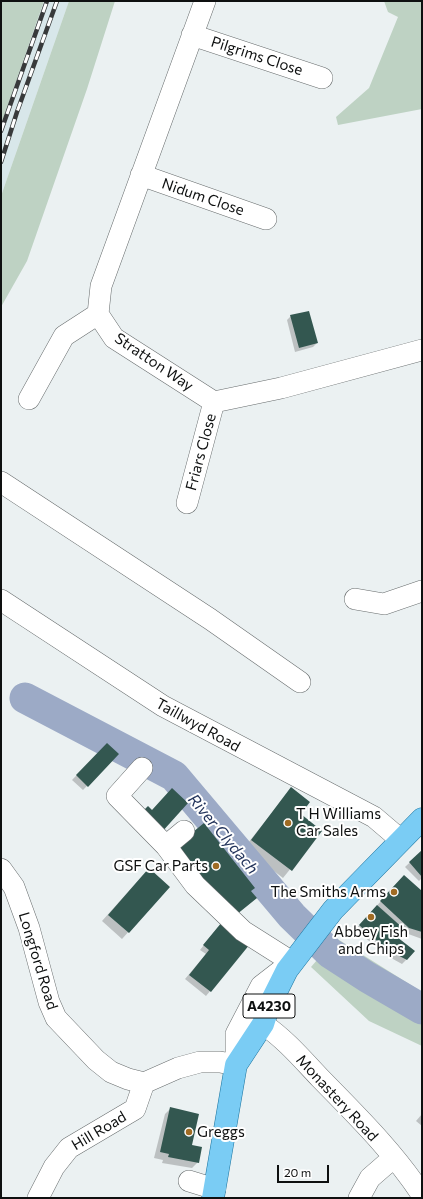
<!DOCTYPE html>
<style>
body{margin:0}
#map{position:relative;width:423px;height:1199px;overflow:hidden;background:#ebf1f2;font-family:Commissioner,sans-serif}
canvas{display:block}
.frame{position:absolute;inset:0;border:2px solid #0e1010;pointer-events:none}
.scale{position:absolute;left:277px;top:1165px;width:52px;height:18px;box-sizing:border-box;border:2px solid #0e1010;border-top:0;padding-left:5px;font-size:12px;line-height:14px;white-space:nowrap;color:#0e1010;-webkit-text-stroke:3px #fff;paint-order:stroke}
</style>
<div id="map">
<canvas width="423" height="1199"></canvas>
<div class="frame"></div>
<div class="scale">20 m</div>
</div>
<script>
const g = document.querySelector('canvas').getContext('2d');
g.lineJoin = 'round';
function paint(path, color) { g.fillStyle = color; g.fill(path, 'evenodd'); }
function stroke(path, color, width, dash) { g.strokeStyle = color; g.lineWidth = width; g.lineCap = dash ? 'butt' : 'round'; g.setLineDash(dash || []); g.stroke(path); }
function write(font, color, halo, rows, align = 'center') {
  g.font = font + ' Commissioner,sans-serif'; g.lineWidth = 4; g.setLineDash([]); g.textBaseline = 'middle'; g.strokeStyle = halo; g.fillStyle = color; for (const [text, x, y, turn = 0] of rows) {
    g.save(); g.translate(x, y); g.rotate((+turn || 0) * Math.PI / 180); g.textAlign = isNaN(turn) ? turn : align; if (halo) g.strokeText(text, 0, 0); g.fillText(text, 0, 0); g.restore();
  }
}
paint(new Path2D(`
 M44,1H69L1,196V125Z`), '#d8e7ea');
paint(new Path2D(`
 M1,1H44L1,125Z
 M69,1H115L87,89L27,261L1,307V196Z
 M384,1H422V109L338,125L336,117L369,88L398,17L388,12Z
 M336,938L422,992V1046L369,1021L311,967Z`), '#bed2c3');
paint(new Path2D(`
 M291,316L317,343L313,347L295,352L287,320Z
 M107,744L118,754L83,790L72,780Z
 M291,789L299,815L321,831L283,878L244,848Z
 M422,851V878L419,881L405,867Z
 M143,875L169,887L122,939L102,921Z
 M398,882L422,892V939L400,931L395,937L406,960L402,964L382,953L356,929Z
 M218,927L249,944L206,996L185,979L206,954L200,950Z
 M171,1108L198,1162L192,1168L162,1163L163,1160L154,1158L165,1114Z
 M422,1114V1126L416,1121Z`), '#0003');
stroke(new Path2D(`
 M25,698L174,776L292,916L330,953L367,977L422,1009`), '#9caac6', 31);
paint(new Path2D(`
 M309,311L318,343L299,348L290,315Z
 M107,743L119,754L88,787L76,775Z
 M291,787L310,802L301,814L322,831L292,871L251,840Z
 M172,788L188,803L161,833L140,814L148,806L152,810Z
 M204,823L255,888L251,891L257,898L236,915L226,908L177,845Z
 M422,850V877L409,862Z
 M149,868L170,887L129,933L108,915Z
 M404,875L422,891V932L409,928L380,901Z
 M377,905L404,929L397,937L415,951L407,960L386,949L359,925Z
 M222,922L250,944L211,992L189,975L209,950L203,945Z
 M170,1107L199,1114L192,1145L202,1147L199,1163L168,1157L169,1154L160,1152Z`), '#335750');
const minor = new Path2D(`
 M205,1L101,286L98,314L114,338L214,402L281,388L422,350
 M192,35L322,78
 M141,175L266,219
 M29,399L64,336L98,314
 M1,482L210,619L300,682
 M187,503L214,402
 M355,599L384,604L422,591
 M1,600L163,706L374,817L401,840
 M142,768L117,796L166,846
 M1,869L14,887L29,928L49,1002L56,1018L96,1060L111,1072L128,1079L144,1083L178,1068L200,1062H220L236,1065V1034L261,986L292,962L243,931L195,885L166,846L184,831
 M263,1024C285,1039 302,1059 320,1078C356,1115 394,1152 422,1195
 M189,1181L215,1189
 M38,1198L54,1167L69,1148L135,1109L144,1083
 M359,1198L370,1178L393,1158`);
const major = new Path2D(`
 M213,1198L236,1065L263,1024L268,1008L287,970L333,910L422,819`);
stroke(minor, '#676c6d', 22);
stroke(major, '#1b749f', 23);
stroke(minor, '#fff', 21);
stroke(major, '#7accf4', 22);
const rail = new Path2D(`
 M1,131L47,1
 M1,162L17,112L57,1`);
stroke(rail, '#383a3b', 4.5);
stroke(rail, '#fff', 3, [9]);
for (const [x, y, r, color] of [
 [288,823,4,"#a06b23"],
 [216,866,4,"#a06b23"],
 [394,892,4,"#a06b23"],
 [371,917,4,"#a06b23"],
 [189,1132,4,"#a06b23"]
]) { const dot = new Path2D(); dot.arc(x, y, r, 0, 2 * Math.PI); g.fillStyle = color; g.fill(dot); stroke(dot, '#fff', 1.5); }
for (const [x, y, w] of [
 [269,1006,52]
]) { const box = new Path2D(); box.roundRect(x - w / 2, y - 12, w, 24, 3); g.fillStyle = '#fff'; g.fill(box); stroke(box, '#0e1010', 1); }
write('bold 14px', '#0e1010', null, [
 ["A4230",269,1006]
]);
write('15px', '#0e1010', '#fff', [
 ["Pilgrims Close",257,56,18],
 ["Nidum Close",203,197,19],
 ["Stratton Way",154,362,34],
 ["Friars Close",201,452,-75],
 ["Taillwyd Road",198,725,29],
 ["Longford Road",38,961,73],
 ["Monastery Road",337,1098,47],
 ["Hill Road",99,1131,-31]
]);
write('15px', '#0e1010', '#fff', [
 ["T H Williams",296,814],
 ["Car Sales",296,831],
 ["GSF Car Parts",208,866,"right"],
 ["The Smiths Arms",386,892,"right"],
 ["Abbey Fish",371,932,"center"],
 ["and Chips",371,949,"center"],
 ["Greggs",197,1132]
], 'left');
write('italic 16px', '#24355c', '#fff', [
 ["River Clydach",223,834,50]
]);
</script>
